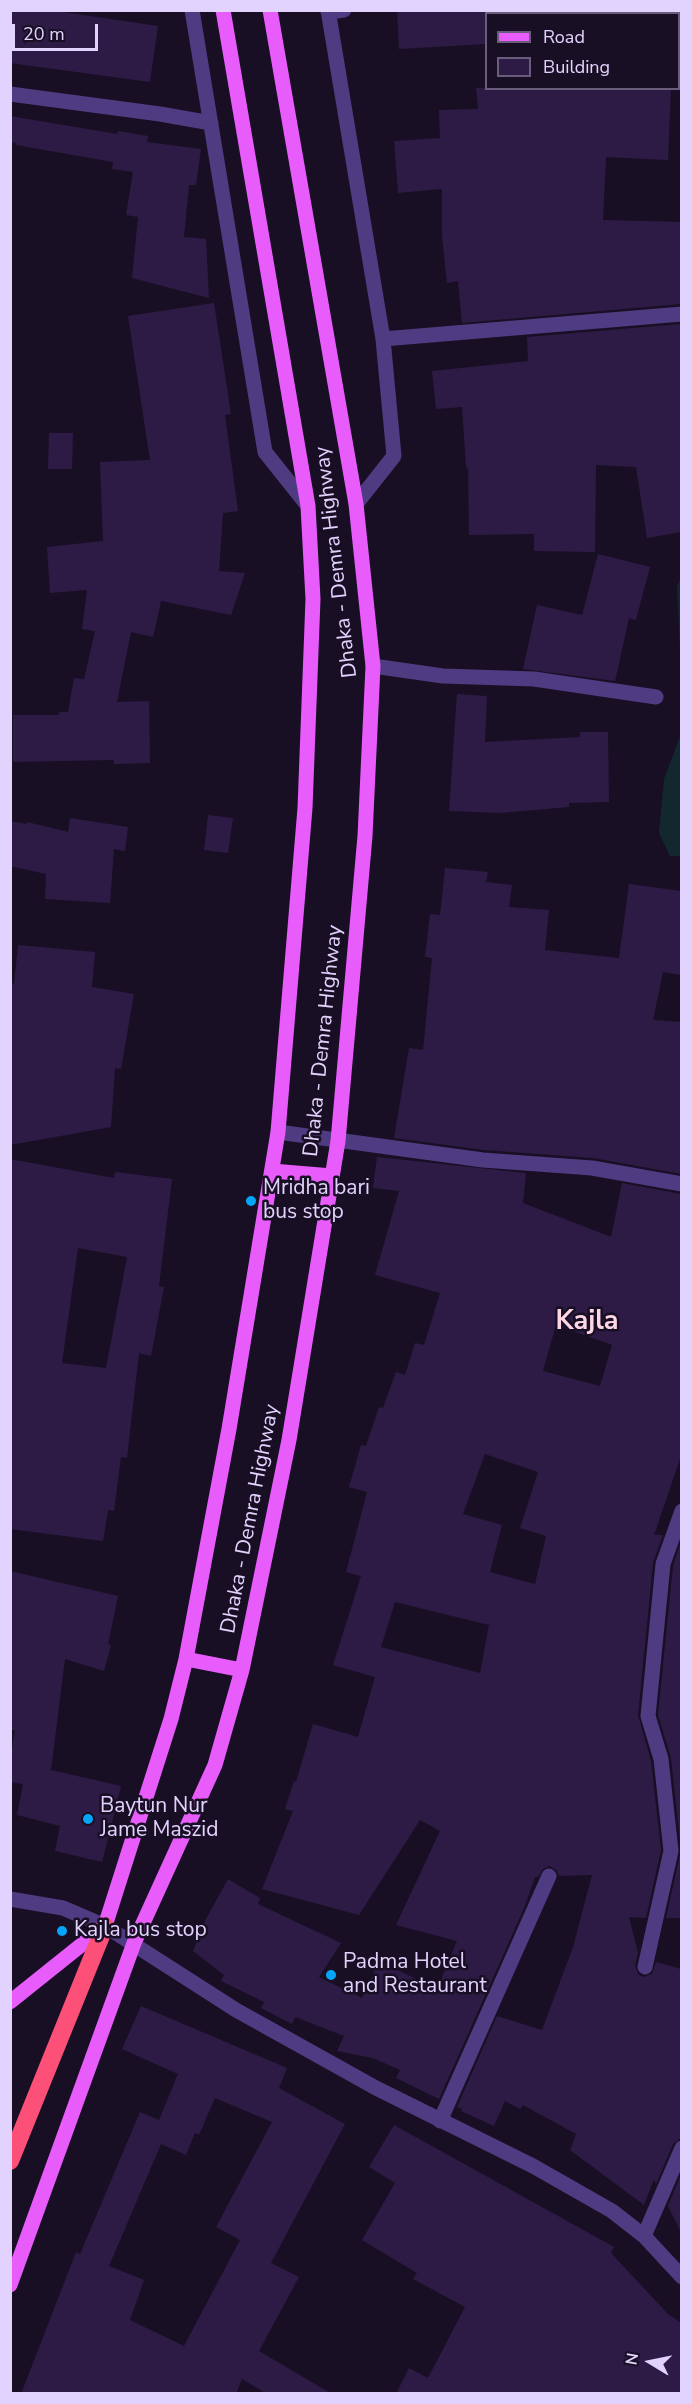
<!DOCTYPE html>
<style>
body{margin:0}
#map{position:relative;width:692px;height:2404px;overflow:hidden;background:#180f24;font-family:"Nunito Sans",sans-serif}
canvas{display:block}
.frame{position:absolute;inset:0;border:12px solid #e2d3fe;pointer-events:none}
.legend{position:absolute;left:485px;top:12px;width:195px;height:78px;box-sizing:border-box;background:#180f24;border:2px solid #695d7b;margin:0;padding:8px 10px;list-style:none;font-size:18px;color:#e2d3fe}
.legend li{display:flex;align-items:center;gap:12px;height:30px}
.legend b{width:30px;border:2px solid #695d7b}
.north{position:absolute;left:620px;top:2332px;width:60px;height:60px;-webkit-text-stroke:4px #180f24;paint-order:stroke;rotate:280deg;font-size:16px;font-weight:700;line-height:24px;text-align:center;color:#e2d3fe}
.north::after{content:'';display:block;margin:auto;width:21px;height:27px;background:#e2d3fe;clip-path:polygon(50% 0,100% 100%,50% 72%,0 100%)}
.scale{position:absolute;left:12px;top:24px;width:86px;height:27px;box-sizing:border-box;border:3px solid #e2d3fe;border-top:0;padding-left:8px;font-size:18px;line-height:21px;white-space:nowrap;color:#e2d3fe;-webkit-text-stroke:4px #180f24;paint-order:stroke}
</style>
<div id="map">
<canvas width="692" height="2404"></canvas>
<div class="frame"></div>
<ul class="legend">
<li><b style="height:8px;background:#e85cfc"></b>Road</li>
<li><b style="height:16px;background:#2e1b45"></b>Building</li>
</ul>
<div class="north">N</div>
<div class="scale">20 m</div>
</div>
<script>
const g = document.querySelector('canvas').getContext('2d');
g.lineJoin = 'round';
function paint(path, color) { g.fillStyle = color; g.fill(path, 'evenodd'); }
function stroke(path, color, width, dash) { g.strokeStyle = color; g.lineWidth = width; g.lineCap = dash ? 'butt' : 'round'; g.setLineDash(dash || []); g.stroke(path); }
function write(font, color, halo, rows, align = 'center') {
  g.font = font + ' "Nunito Sans",sans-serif'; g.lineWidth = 5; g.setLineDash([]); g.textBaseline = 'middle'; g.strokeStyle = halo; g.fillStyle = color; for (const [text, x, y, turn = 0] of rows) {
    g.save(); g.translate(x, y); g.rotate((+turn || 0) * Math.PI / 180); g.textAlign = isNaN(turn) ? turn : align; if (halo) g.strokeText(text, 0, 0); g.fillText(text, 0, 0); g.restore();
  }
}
paint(new Path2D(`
 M681,578H682L681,669L677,586Z
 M681,734V856H670L659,833L664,779Z`), '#12282e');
paint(new Path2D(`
 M10,10H49L158,26L150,82L10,63Z
 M397,10H486V44L399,49Z
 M476,88H671L668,160L606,157L603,220L681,222V304L462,323L458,281L447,283L442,236V189L398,193L394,141L440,138L439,110L478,109Z
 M10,116L117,134L118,131L148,136L147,142L201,149L196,185H189L184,237L206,239L209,298L132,278L138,217L126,215L133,172L112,169L113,162L16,145L17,143L10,142Z
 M214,303L231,414L225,415L238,511L223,513L219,571L245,573L231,615L161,601L153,637L131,632L117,702L149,701L150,763L114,764V760L13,762V715H59V712H68L74,678L84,679L95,631L82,629L87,590L50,593L47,547L103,541L100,462L150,460L128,316Z
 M681,324V532L647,538L636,467L596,465L595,552L534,551V534L469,535L468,467L466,468L462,407L436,409L432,371L528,361L527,337Z
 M49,433H73L72,469H48Z
 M598,554L650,567L636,620L629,618L615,681L523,669L537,605L582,615Z
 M457,694L487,696L485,742L580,737V732H608L609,802L569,803V807L500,813L449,811Z
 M208,815L233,818L228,853L204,850Z
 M70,818L128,827L125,851L114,849L110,903L45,899L46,874L10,866V821L27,824V822L68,832Z
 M445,868L488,872L486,882L512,885L509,907L549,910L545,950L619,958L629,884L681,891V975L663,972L653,1020L681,1022V1174L593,1158L484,1150L394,1138L409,1048L423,1050L432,958L425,957L430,914L440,915Z
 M18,945L95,952L92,987L134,994L121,1069L115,1068L111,1127L10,1145V983L14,984Z
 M377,1157L526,1173L523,1203L611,1237L622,1183L681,1194V1456L654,1535H663L653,1563L638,1715L651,1761L661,1850L646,1918L629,1917L638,1953L635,1965L638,1974L643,1977L652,1974L656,1962L681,1969V2138L673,2144L656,2184L654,2179L644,2205L570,2150L576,2134L523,2105L520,2109L505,2101L494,2126L461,2111L462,2109L457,2107L497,2016L542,2030L573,1947L592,1875L559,1876L556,1870L549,1866L543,1869L538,1877H535L525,1906L439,2099L396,2078L400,2070L373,2058L337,2051L344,2036L295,2017L292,2024L261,2008L264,2002L221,1981L224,1975L193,1951L202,1929L201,1928L228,1879L260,1898L258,1904L341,1943L319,1977L362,1998L379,1961L437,1989L457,1941L396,1925L440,1831L420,1820L359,1915L262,1889L293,1811L285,1809L294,1781L296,1782L313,1724L358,1737L375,1677L333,1665L361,1576L346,1572L367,1492L349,1487L361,1445L366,1446L379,1407L383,1408L396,1372L405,1375L415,1343L424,1345L440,1293L375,1275L399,1191L373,1188ZM556,1325L612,1345L600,1386L543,1371ZM485,1454L538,1472L520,1528L546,1536L535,1584L490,1572L502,1525L463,1514ZM395,1602L489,1625L480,1673L381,1647Z
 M10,1159L114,1178L115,1172L172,1179L159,1286L164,1287L151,1356L139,1353L127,1458L121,1457L114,1511L108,1510L103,1541L10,1529ZM78,1248L127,1257L106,1368L62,1363Z
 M681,1541V1918H666L681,1850L671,1758L658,1715L673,1566Z
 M10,1571L118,1596L108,1644L111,1645L104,1671L65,1659L51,1770L121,1786L102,1862L55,1851L60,1826L17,1815L23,1784L10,1782V1761L15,1730H10Z
 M141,2006L287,2068L279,2088L345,2124L271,2263L299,2277L259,2351L332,2394H267L242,2379L236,2394H21L76,2252L80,2254L140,2112L159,2120L178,2074L122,2049ZM215,2098L272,2122L216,2227L240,2240L184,2346L130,2320L144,2280L109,2266L161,2144L186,2155L195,2133L199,2135Z
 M394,2125L614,2247L611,2253L668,2314L681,2323V2394H396L409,2368L428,2378L465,2307L413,2279L417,2273L362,2240L395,2183L369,2167Z
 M681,2174V2232L668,2206Z`), '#2e1b45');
stroke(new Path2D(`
 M192,10L265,452L308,506
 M328,10L383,339L394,456L356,504
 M328,12L344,10
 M10,94L160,114L211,123
 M383,339L682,314
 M373,666L443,676L534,679L656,697
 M278,1132L483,1160L592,1168L682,1184
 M10,1899L63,1908L105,1926L236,2010L376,2088L533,2166L612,2211L644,2236L682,2277
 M645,1967L671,1851L661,1759L648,1716L663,1564L682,1511
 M440,2121L549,1876
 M644,2236L682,2148`), '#4f3b82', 15);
stroke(new Path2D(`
 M272,1171L332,1176
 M186,1659L242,1670
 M10,2002L105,1926L171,1719L186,1659L229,1429L278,1132L305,808L313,599L308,506L223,10
 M10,2285L134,1943L215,1765L242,1670L289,1440L338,1141L365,836L373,666L356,504L270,10`), '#e85cfc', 15);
stroke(new Path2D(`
 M10,2161L105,1926`), '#fc5078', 18);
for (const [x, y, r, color] of [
 [251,1201,6,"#04a4f9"],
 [88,1819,6,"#04a4f9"],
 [62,1931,6,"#04a4f9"],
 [331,1975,6,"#04a4f9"]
]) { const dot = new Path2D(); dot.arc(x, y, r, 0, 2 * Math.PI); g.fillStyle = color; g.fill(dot); stroke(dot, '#180f24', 2); }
write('21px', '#e2d3fe', '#180f24', [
 ["Dhaka - Demra Highway",337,562,-97],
 ["Dhaka - Demra Highway",324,1041,-84],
 ["Dhaka - Demra Highway",251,1519,-79]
]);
write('21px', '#e2d3fe', '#180f24', [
 ["Mridha bari",263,1189],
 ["bus stop",263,1213],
 ["Baytun Nur",100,1807],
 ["Jame Maszid",100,1831],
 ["Kajla bus stop",74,1931],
 ["Padma Hotel",343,1963],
 ["and Restaurant",343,1987]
], 'left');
write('bold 27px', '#fed5e5', '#180f24', [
 ["Kajla",587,1322]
]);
</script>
